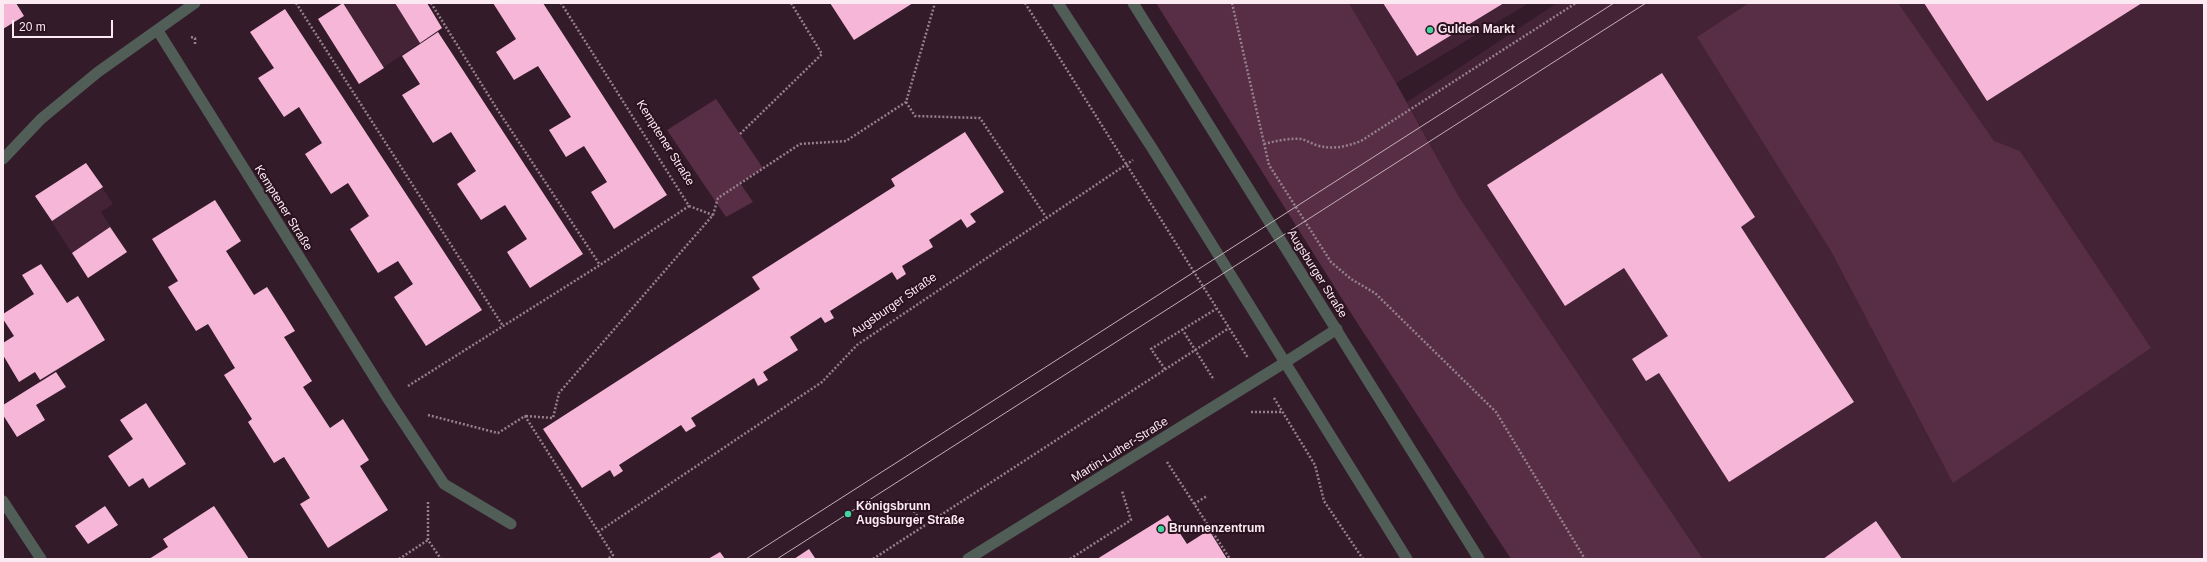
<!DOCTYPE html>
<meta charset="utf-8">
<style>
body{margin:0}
#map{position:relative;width:2207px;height:562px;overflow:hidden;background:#341b29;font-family:Arial,sans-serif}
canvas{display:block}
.frame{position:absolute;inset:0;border:4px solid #fceaf3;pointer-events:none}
.scale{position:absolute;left:12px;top:20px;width:101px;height:18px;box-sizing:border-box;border:2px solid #fceaf3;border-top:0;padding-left:5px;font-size:12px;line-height:14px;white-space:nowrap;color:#fceaf3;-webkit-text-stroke:3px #2a121f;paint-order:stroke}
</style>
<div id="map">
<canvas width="2207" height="562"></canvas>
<div class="frame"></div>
<div class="scale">20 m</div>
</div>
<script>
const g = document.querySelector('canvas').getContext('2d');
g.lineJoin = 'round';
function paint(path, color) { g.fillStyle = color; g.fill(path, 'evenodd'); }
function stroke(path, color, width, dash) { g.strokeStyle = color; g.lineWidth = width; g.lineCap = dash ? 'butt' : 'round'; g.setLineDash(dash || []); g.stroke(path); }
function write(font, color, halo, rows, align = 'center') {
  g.font = font + ' Arial,sans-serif'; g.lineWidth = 4; g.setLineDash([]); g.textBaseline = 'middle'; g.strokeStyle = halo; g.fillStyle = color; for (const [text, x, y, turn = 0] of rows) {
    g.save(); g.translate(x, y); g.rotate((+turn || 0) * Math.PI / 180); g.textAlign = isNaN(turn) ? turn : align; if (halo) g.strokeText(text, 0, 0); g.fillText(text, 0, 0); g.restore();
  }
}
paint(new Path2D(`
 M343,3H426L442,28L359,84L318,19Z
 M1349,3H1529L1396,83Z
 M1557,3H2204V559H1703L1459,197L1407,102Z
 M86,163L113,204L101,212L127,252L88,278L35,196Z`), '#432335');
paint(new Path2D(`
 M1156,3H1349L1396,83L1459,197L1703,559H1511L1356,321Z
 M1749,3H1898L1994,141L2020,151L2151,348L1953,483L1831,251L1697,37Z
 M716,99L763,168L740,183L753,202L726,217L667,130Z`), '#572e45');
paint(new Path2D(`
 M3,3H16L24,16L3,29Z
 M343,3L384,68L359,84L318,19Z
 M395,3H427L442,28L420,43Z
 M493,3H543L667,195L614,229L591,192L607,182L584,146L566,157L549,130L571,117L538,66L514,80L496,52L516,39Z
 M830,3H913L854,40Z
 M1383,3H1504L1417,56Z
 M1924,3H2142L1987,101Z
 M285,9L482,310L426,346L394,297L413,284L398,261L378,273L350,229L369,216L348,183L331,194L305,154L322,143L299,107L284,117L258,78L274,68L250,32Z
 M438,32L583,254L530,288L507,252L527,239L505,205L481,220L457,184L476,171L451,132L433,143L402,95L420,84L402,56Z
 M1662,73L1755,217L1741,227L1854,402L1729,482L1659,373L1646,381L1632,359L1668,336L1624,268L1565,306L1487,185Z
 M965,132L1004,192L970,214L976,222L967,228L961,219L929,240L933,247L902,266L906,274L897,280L892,272L830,311L834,318L825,323L821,317L790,337L798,350L763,372L768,380L758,386L754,378L691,418L696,426L686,432L681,425L619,465L623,471L614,477L610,470L582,488L543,429L760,289L752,277L895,186L891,179Z
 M86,163L103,187L52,221L35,196Z
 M215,200L241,241L226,251L254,295L267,287L285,315L295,331L284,337L312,381L303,387L330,428L343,419L369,460L360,466L388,510L328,548L300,504L310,498L284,457L274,463L248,422L252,419L224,375L235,368L208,324L196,331L168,287L178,281L152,239Z
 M110,227L127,252L88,278L72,253Z
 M41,264L67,303L78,296L105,340L40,380L35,372L19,382L3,355V343L14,336L3,319V314L34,294L22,275Z
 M56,372L66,387L36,405L45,420L17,437L3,415V405Z
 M146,403L186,464L149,488L143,478L129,487L108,456L133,439L120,420Z
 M105,506L118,525L88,544L75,526Z
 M214,506L249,559H149L168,547L163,539Z
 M1168,515L1187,544L1209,530L1227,559H1097Z
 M1876,521L1902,559H1823Z
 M809,549L815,558L794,559Z
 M720,552L725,559H708Z`), '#f6b6d8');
stroke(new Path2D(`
 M296,3L503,326
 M431,3L497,109L600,265
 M1025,3L1248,358
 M1232,3L1269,165L1331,262L1351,279L1375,293L1496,412L1585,559
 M191,37L195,38V44
 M906,102L915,116L980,118L1046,217
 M740,134L822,54L791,3
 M1264,144C1276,141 1288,138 1301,139C1306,140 1311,143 1316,145C1332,150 1345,147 1361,141L1576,3
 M689,206L713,215
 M1182,329L1214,380
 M1165,369L1151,349L1216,309
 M408,386L600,265L689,206L561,3
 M1274,398L1315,465L1324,501L1363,559
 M1251,412H1283
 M428,415L498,433L525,416L613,555L608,559
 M526,416L553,418L559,393L713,215L718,198L800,144L846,141L906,102L935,3
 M1167,462L1230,559
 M907,501L924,526
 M428,502V540L441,559
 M1194,504L1207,496
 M598,532L822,382L857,345L1133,160
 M399,559L428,540
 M873,559L1229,328
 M1070,559L1131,520L1122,491`), '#96808c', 2.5, [2, 2]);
stroke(new Path2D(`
 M1284,363L1337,329
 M3,501L41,559`), '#505e57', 11);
stroke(new Path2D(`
 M158,31L388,399L444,484L511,524
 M3,159L41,119L98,72L195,3
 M968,559L1284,363`), '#505e57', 11);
stroke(new Path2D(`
 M1058,3L1152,148L1407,559
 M1133,3L1479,559`), '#505e57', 11);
stroke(new Path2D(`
 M746,559L1614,3
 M777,559L1646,3`), '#c3afb9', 1);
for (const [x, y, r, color] of [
 [1430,30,4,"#45d49f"],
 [848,514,4,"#45d49f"],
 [1161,529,4,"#45d49f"]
]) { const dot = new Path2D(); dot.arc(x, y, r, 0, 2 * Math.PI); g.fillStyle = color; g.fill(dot); stroke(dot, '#2a121f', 1.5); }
write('bold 12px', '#fceaf3', '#2a121f', [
 ["Gulden Markt",1438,30],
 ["Königsbrunn",856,507],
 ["Augsburger Straße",856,521],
 ["Brunnenzentrum",1169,529]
], 'left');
write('12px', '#fceaf3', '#2a121f', [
 ["Kemptener Straße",665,143,58],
 ["Kemptener Straße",283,208,58],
 ["Augsburger Straße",1317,274,58],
 ["Augsburger Straße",894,305,-35],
 ["Martin-Luther-Straße",1120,450,-32]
]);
</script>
